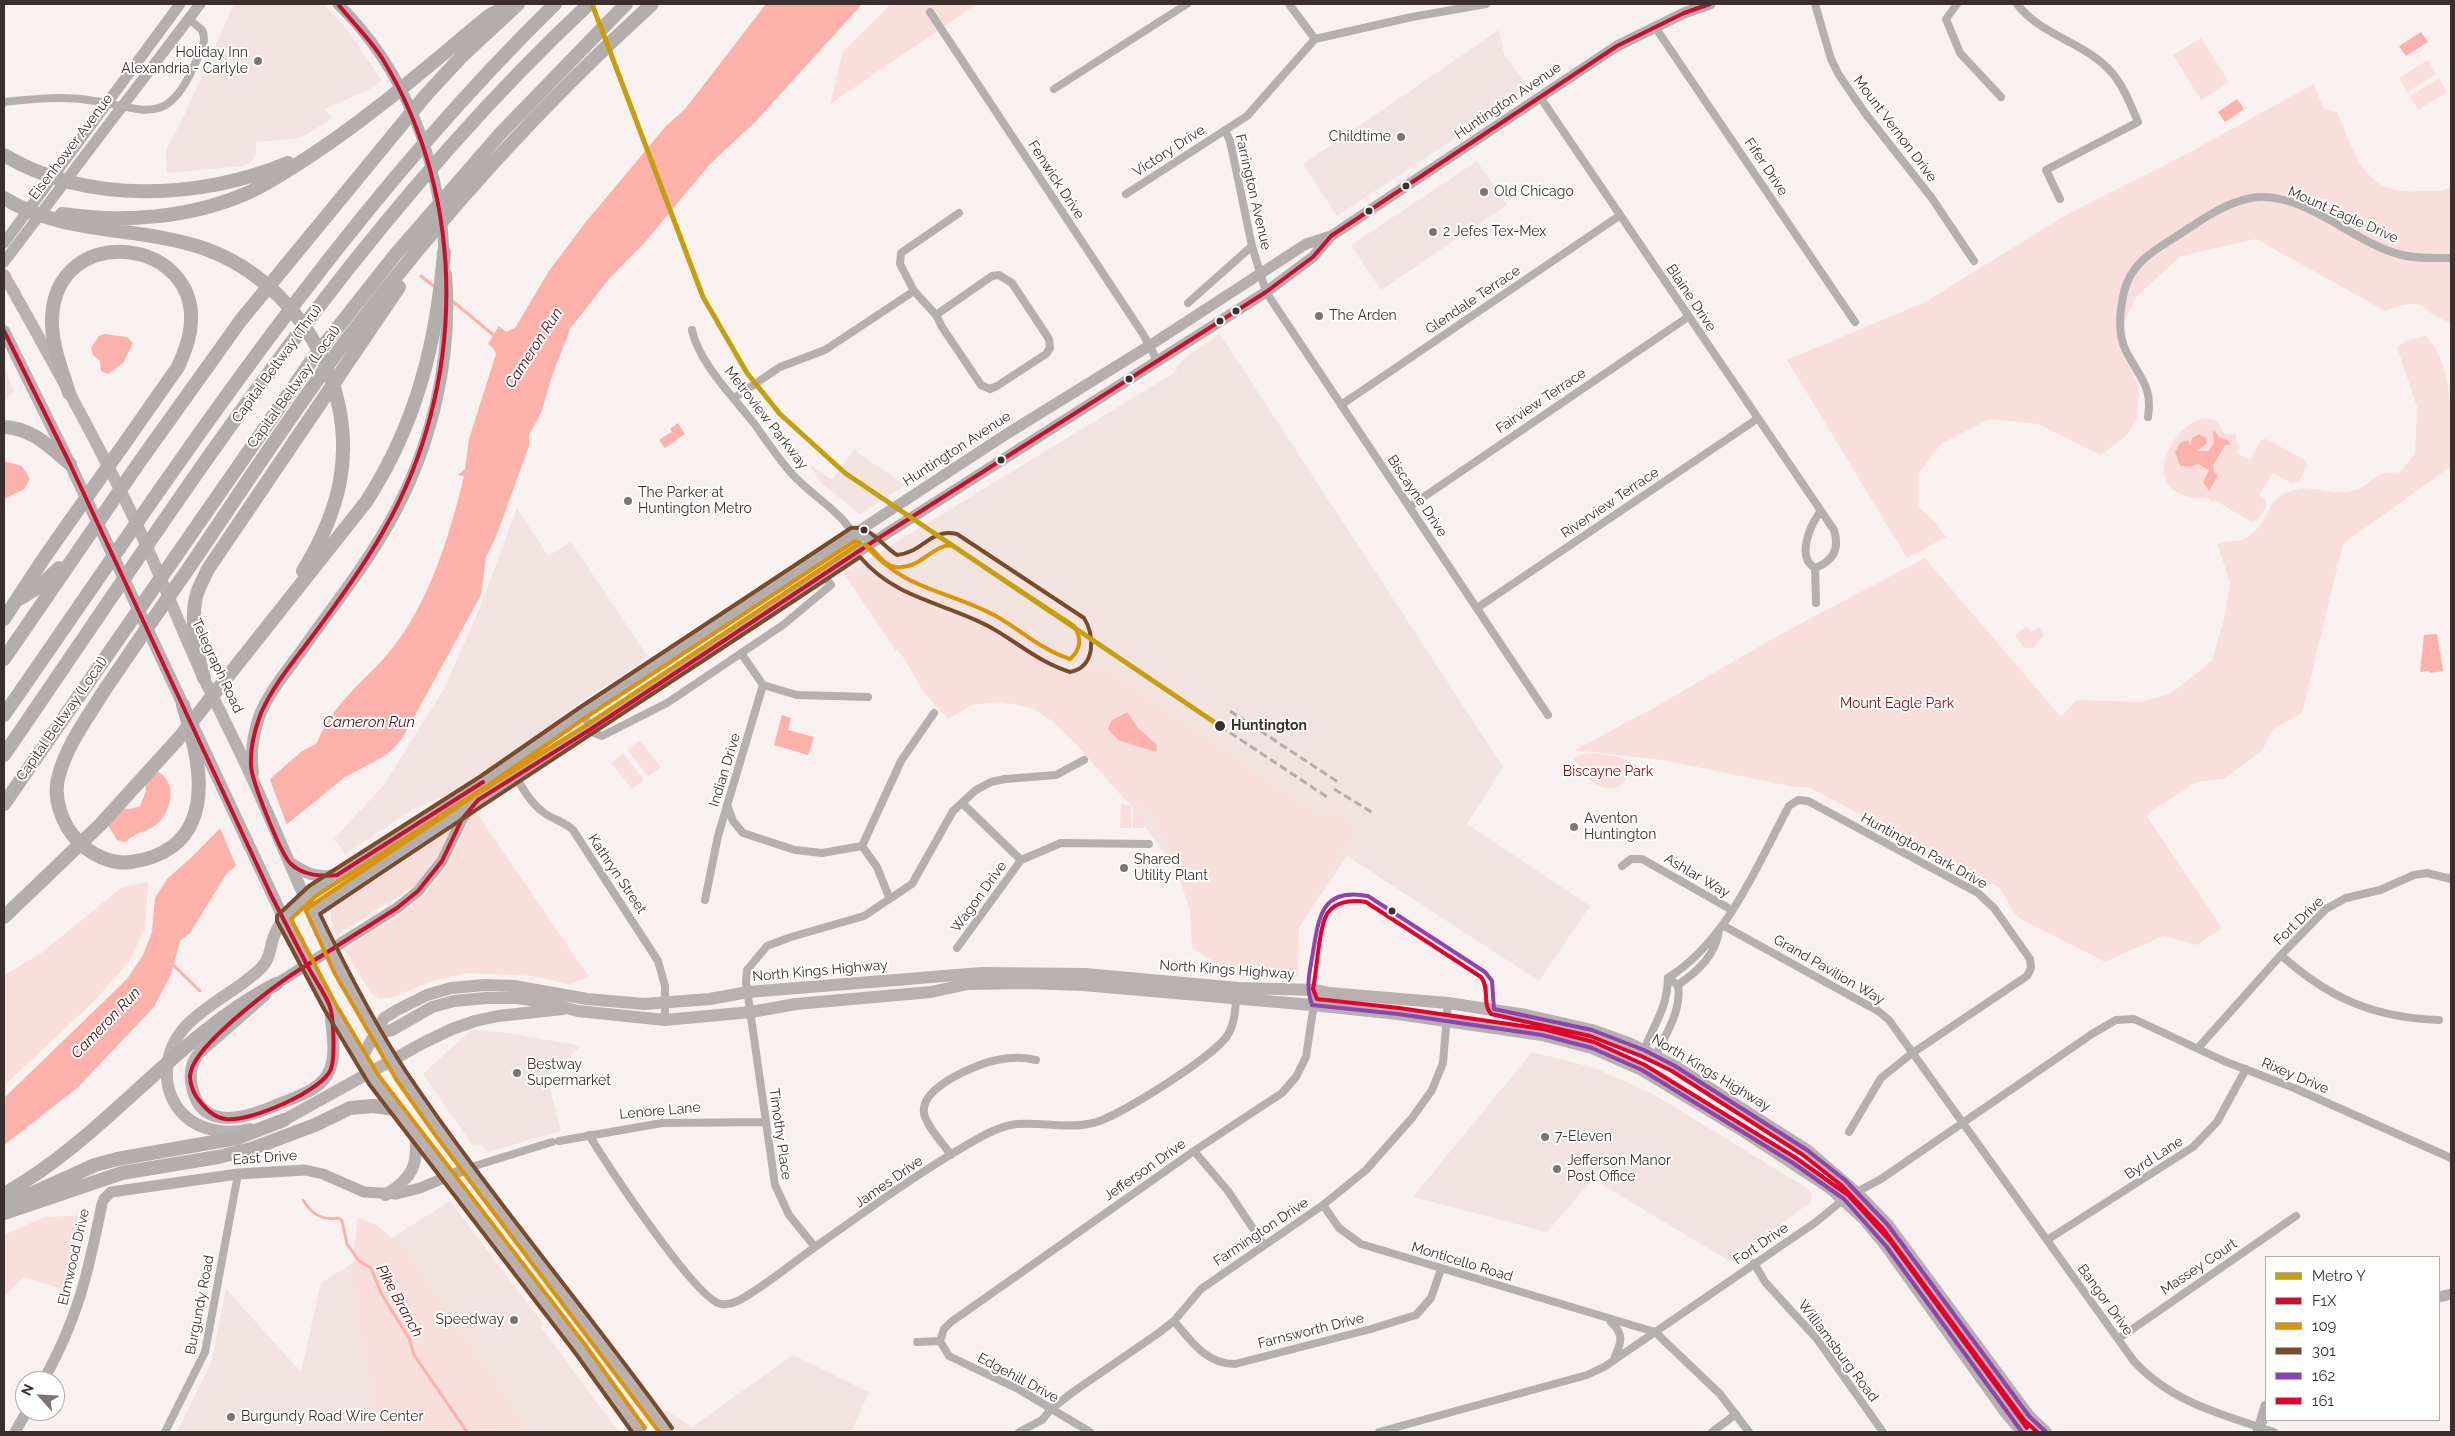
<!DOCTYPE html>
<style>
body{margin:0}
#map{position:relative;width:2455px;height:1436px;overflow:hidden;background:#f8f1f0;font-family:Raleway,sans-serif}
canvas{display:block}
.frame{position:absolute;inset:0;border:5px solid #3b2f2d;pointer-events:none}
.legend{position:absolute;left:2265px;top:1256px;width:175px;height:165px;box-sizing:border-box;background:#fff;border:1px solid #b1acab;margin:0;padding:6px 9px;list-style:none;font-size:15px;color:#3b2f2d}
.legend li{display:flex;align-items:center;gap:10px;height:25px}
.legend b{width:25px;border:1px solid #b1acab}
.north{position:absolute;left:15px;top:1371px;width:50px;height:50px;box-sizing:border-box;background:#fff;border:1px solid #b1acab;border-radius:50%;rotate:296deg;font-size:14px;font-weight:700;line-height:20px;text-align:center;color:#3b2f2d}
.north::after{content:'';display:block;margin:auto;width:18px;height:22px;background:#7d7371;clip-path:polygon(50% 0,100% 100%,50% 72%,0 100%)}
</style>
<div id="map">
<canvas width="2455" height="1436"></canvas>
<div class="frame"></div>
<ul class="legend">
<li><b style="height:6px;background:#c4a00e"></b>Metro Y</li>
<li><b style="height:6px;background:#c8102e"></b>F1X</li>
<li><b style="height:6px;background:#db9407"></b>109</li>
<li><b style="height:6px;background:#7a4b2a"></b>301</li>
<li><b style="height:6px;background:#8e44ad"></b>162</li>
<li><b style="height:6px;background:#e4002b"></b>161</li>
</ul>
<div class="north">N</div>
</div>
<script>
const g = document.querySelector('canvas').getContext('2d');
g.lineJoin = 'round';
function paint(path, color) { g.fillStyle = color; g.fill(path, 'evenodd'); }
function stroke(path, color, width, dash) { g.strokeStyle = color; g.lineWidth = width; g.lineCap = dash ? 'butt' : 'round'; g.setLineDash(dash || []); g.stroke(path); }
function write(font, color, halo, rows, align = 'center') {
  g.font = font + ' Raleway,sans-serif'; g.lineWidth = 4; g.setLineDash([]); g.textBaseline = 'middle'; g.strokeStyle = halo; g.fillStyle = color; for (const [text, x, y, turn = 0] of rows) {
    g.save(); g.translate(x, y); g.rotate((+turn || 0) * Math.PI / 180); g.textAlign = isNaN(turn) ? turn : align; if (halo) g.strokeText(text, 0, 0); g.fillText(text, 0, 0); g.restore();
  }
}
paint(new Path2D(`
 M234,4H323L347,29L382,81L368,90L325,109L333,118L301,138L256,142V154L252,161L244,166L167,173L166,150L182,120Z
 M1499,30L1504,54L1530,89L1337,216L1303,164Z
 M1477,161L1507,205L1381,290L1351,245Z
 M1220,334L1503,767L1467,824L1590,906L1539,981L1347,856L1286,947L1198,903L1032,662L934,626L896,651L844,574L1177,371L1176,367L1189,355Z
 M4,367L14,392L4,399Z
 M854,450L905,485L860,514L821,483L810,465L832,480Z
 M517,508L548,556L571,542L648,657L560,716L562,720L461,788L410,811L345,854L335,839L328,845L384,785L444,689L481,605Z
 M471,1030L509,1033L581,1046L547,1078L561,1131L488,1152L482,1145L473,1146L423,1074Z
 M1532,1052L1595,1068L1653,1094L1807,1188L1812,1194L1811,1202L1729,1261L1593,1179L1547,1232L1413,1197Z
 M450,1201L544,1325L541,1327L619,1432H177L212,1360L226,1289L301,1372L321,1283Z
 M793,1355L869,1392L851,1432H677L663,1412L666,1410L692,1427Z`), '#f2e3e1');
paint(new Path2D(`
 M891,4H977L830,104L843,51Z
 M2201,38L2229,82L2201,100L2173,55Z
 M2428,60L2436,74L2407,92L2399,78Z
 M2439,78L2447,92L2418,110L2410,96Z
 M2314,84L2323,108L2337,112C2356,156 2364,196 2421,191C2430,191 2443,192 2451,187V322C2418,315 2431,293 2385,311L2256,239L2181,256L2136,297L2117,339L2139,387L2137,418L2127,435L2101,455L2038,424L1990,419L1941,444L1918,474L1919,507L1937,524L1946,537L1907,558L1787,360L1925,302L2066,215L2179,158Z
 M2426,336C2455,365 2451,425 2451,466L2343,544L2302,713L2273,729L2262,751L2223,779L2196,782L2146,815L2222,928L2197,945L2163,936L2105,962L2021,919L2014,913L2000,888L1808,787H1794L1662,760L1574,750L1650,710L1779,635L1925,558L2061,717L2077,700L2140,702L2170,694L2212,661L2225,615L2230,582L2217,543C2225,541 2239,542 2246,538C2267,526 2266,504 2282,495C2311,479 2326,497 2352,491C2363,489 2369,481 2378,475C2383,472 2394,473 2400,472L2415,454L2417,407L2397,347L2408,340Z
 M2206,418L2216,420L2224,433L2235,434L2239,448L2237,453L2250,460L2261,440L2266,439L2305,460L2307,466L2299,481L2291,483L2273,473L2259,495L2265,499L2267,505L2257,521L2251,522L2215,500L2213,502L2208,498C2200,497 2192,499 2185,496C2143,482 2172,423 2206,418Z
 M852,569L926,604L989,630L1068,677L1089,665L1111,673L1322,818L1330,811L1356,828L1341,850L1299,928L1298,976L1238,977L1192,948L1190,910L1165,837L1147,808L1125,800L1076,744L1052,721L1032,708L1001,702L972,705L948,719L925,694L903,657L845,574Z
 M2027,626L2031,632L2039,627L2044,636L2032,649L2023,647L2015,635Z
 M640,740L661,767L648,776L627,750Z
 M623,753L644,780L632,789L611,763Z
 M1595,753L1619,757L1641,767L1618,787C1595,793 1586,775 1574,759L1580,755Z
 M1121,804L1131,805V828H1120Z
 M474,809L589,977L569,984L532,976L467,973L432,981L391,998L379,999L370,992C360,974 328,931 331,912L328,909L330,905L452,823V830L435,862L416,885L338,934L346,948C378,926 418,907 439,874C453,853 459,829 474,809Z
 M1133,811H1144V828H1133Z
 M148,882L145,928L129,962L93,1002L4,1086V975L40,954L122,887Z
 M91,1215L68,1291L24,1277L4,1297V1235L44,1217Z
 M358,1217L376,1225L405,1249L530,1432H383L358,1321L352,1272Z`), '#f9dfdc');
paint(new Path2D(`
 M766,4H862L756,121L710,164L645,242L608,280L570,329L552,376L541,413L529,435V446L496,537L486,557L481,595L403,737L393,749L381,758L345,777L227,873L190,933L180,941L171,974L154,1007L77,1088L4,1145V1098L127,979L143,955L152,932L155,898L167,879L194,855L255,792L301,752L317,743C331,706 360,685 385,657C428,608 449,538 464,476L458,475L465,469L469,439L496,354L493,348L488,344L499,326L506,332L515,328L549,271L585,223L666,126L685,109Z
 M2421,32L2428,42L2406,56L2399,46Z
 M2237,99L2244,109L2225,122L2218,112Z
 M104,334L127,337L133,343L123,363L108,374L101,371L100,361L93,355L91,348L99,336Z
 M678,423L685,434L665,448L659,440L671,432L673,434L670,429Z
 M2215,431L2219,437L2229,441L2230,445H2225L2213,466L2214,472L2218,475L2209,491L2203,482L2209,470L2198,464L2191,467L2180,466L2175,452L2180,443L2188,440L2190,446L2192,438L2199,434L2206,438L2207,443L2197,451H2208L2214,443L2213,432Z
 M4,461L22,466L30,479L24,489L4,499Z
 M2437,634L2443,671L2430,673L2429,671L2420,672L2424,635Z
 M1127,712L1138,728L1157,745L1156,752L1118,740L1108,729L1111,721Z
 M782,715L791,718L788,730L814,737L808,755L774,745Z
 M157,771C179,783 172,814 153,827C147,831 140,832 135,835C131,837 129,840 125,842L117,840L108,825L121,808L130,809L140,806L146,791L145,784Z`), '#fcb2ab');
paint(new Path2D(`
 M269,777L288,828L237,868L219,826L253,790Z`), '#f8f1f0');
stroke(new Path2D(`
 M421,276L436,288
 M451,300L496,337
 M172,964L200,991
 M303,1200C312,1215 323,1221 339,1218L342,1221L347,1244L359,1261L371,1268L382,1295L409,1338L414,1355L467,1432`), '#fcb2ab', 3);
stroke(new Path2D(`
 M1289,4L1315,39
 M1815,4L1831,59L1839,75L1865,113L1931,197L1974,261
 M1957,4L1946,19L1960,53L2001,97
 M2017,4C2041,36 2088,43 2113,74C2124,87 2131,106 2138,122L2046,170L2060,199
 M930,12L1143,334L1158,362
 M1655,27L1855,322
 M1054,89L1187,4
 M1540,97L1834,530C1840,549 1833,561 1815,568L1816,603
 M4,102C31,99 61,96 88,100C142,107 166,130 194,66C199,54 208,43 202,30L189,19
 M1225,130L1230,141L1252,246L1266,292L1548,715
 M1126,194L1247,116L1315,39L1412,17L1486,4
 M1188,303L1252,246
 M936,315L992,276L999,275L1012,283L1049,339L1050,348L1046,354L997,386L990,389L981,385L942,327L936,315L914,291L900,264L901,253L959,213
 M692,330C698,361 733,397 753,422C766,440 778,458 792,474C818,502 846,512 861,549
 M734,398L780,367L825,350L914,291
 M1341,405L1619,216
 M2148,417C2153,386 2139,377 2126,351C2117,334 2120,310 2124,292C2131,263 2154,250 2177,236C2200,221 2224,203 2251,198C2303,189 2354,244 2402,255C2418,259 2435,258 2451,258
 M1409,507L1688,317
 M854,534L874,541
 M1815,568C1796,557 1810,526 1820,512
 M1477,608L1757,419
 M763,685L797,695L868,697
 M582,713L594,733L602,736L667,703L783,625L831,585L823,574
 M509,764C518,780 528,801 543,812C553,820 564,821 573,830L658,961L665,986V1020
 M962,803L1021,860
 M727,805L733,821L743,833L795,850L822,853L862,846L901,761L934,713
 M862,846L877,867L889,897
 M1622,866L1631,859H1642L1732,910
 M705,900L718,836L763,685L741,653
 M1724,926L1878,1011L1889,1020L2133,1360C2170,1402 2223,1415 2274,1432
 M957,948L1021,860L1061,843L1149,844
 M2281,955C2328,998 2375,1018 2439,1020
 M1668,978C1728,940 1756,867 1789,806L1798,800L1808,801L1978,893L1994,908L2030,959L2031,968L2027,976L1911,1054L1881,1078L1849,1132
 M1678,985C1698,971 1716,955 1719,930
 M2198,1048L2281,955L2326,909L2346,898L2380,890L2414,875L2427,873L2451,879
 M1644,1050C1655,1022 1667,1009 1668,978
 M1656,1055C1666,1033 1682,1011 1678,985L1668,978
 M589,1135C605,1162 696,1300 721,1304C727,1305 733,1303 738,1301C764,1287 787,1267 811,1250C863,1213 915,1175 970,1143C984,1135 1000,1126 1017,1124C1042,1122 1068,1129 1093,1123C1117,1118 1214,1056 1227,1036C1235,1025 1235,1007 1237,995
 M559,1141L662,1123L765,1122
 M1194,1151L1228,1191L1264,1245
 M951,1155C944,1145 925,1124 924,1113C920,1087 977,1064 997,1060C1010,1057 1024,1057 1036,1060
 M468,1168L552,1142
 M1323,1205L1339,1228L1361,1244L1655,1332L1720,1394L1749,1432
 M2047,1240L2193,1147L2217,1122L2246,1069
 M815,1247L789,1215L775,1185L746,982L747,970L767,946L791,937L864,916L912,884L953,811L976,790L991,782L1005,779L1056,775L1084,760
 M1754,1263L1765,1282L1817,1339L1883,1432
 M1174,1321C1191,1341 1206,1364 1235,1364L1371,1329L1416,1315L1431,1298L1441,1269
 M1611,1322C1625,1335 1621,1343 1614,1359
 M2118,1339L2296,1216
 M940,1341L944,1329L951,1322L1194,1151L1282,1093L1296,1077L1306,1057L1316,990
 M940,1341L949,1356L1020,1390L1090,1432
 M917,1342L940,1341
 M165,1432L205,1352L238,1174
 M1019,1432L1042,1420L1051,1409L1073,1392L1160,1332L1174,1321L1201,1289L1323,1205L1366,1170L1412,1118L1432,1090L1443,1063L1448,1003
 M1379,1432L1587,1375L1604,1367L1816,1222L1844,1199L1881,1179L2092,1034L2116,1020L2134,1019L2224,1061L2294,1088L2451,1158
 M1712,1432L1736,1414`), '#b4b0af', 8);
stroke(new Path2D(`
 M338,4C404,68 440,161 444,252
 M4,243L180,4
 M4,262L200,4
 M312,912L478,800L591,729L823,574L1266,292L1313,257L1330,237
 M283,918L312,891L484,781L659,662L1005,435L1149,346L1306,244L1331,236L1617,46L1684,13L1710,4
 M276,984L397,908L418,891L442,861L462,819L469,809
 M2439,1297L2451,1294
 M43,1381C78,1319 88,1273 102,1204L104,1199L111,1192L238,1174L305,1170L323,1174L364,1192L397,1194L420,1188L468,1168
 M15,1432L27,1411
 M2258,1432L2266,1406`), '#b4aeae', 11);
stroke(new Path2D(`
 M4,275C47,351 90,428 128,506C156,563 178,622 204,679C220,711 236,743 251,776C285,849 313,925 353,995C443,1151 564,1286 667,1432
 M4,331L70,464L295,943L361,1059L395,1109L581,1350L640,1432
 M253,773C250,754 253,735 259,717C268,693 287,671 302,650C331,609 363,569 388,525C431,450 453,360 446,274
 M289,862C305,873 317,879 337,875
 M265,995L200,1052C191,1062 189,1074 192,1087C202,1135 252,1116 281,1103C299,1096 323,1089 330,1069C337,1052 331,1027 330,1008
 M377,1033L392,1030L432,1007L454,1001L486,998H517L544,1002L578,1011L665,1020L751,1012L796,1004L931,992L968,984L1027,983L1083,985L1312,1005L1398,1014L1542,1035L1592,1048L1642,1070L1740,1129L1830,1188L1864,1219L1886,1246L2006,1413L2022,1432
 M361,1059L384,1018L397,1010L427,995L451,988L485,985L514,986L587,999L644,1004L710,999L748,992L981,973L1085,974L1239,988L1316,990L1329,993L1448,1003L1526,1015L1592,1030L1631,1044L1675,1066L1807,1150L1857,1193L1888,1225L2029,1416L2046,1432
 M274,1123L284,1120L423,1043L452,1029L475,1021L498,1016L563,1009
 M250,1129C229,1135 201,1131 185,1116C173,1105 166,1088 167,1072C168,1016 229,1001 262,967C270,959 270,948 273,939C275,932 280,925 283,918
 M385,1195C412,1179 419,1165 415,1134`), '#b8b1b0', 12);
stroke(new Path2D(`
 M4,155C88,205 200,199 288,163
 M4,198C63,235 135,226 200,247C295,278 358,383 340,481C334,514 320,543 303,571
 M62,214C123,223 189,218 245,194C266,185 285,172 304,160C371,117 429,65 490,15L513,4
 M4,427C32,428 50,447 70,464
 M19,599L40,586L59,568
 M4,619L42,561L178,367C183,356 188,344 190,331C205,237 55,219 52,319C51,344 62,370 69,393
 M4,659L138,464L241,320L426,95L462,56L518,4
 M204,678C197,653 190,623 196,597C198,588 204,578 208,569L399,287
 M183,705C196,747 215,814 173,846C161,855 146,860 131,862C112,865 90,854 78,841C62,825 52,797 59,775C67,745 86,720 102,694C129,654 156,615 184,575C238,496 290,415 348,338C439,218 541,105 652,4
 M4,715C175,469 339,215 555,4
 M4,755C183,494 356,221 589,4
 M4,804L312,360L395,255L500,134L626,4
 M4,917L100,825L179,738L366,502C416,425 437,342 444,252
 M4,1194C105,1138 174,1037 276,984
 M11,1203L95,1165L117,1159L237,1138L284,1120
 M4,1213L122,1173L218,1157L251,1149L315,1125L350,1108L373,1106L395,1109`), '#b3adac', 14);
stroke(new Path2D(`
 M1230,711L1338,782
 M1220,726L1327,797
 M1334,789L1373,813`), '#b3aead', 3, [8, 4]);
stroke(new Path2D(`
 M338,4C352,22 370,39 382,58C469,200 466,387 384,530C361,571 333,609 305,646C289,667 272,688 261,713C255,729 250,748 251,766C252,782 280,852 290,863C302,875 321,877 337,875L483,782
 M4,331L70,464L272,897L307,965
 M307,965C314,978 323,991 329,1004C334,1016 335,1057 331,1069C323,1091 248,1123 225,1119C213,1117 205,1108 198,1099C193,1093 188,1079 191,1071C198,1042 280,981 307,965Z
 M307,965L397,908L418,891L442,861L462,819L478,800L591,729L874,541L1266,292L1313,257L1331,236L1617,46L1684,13L1710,4`), '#c8102e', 4);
stroke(new Path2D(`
 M865,545C877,549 882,566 896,567C921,570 934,542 953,546L1074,626C1082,639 1081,649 1070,659C1041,650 1020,629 994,615C944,589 906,591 865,545Z
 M645,1428L586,1346L379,1076L335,1003L291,919L316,896L487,786L585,718L855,541L860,543L588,724L475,795L309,907L306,911L335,974L396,1079L436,1136L659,1432`), '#db9407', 4);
stroke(new Path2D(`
 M632,1432L576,1354L369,1084L324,1009L277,921V916L309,886L481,776L579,708L851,528C872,526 882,546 897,555C924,552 930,528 957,534L1084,618C1095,635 1096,667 1070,672C1040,663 1017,642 990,627C944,602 897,600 860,557C680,677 499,793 320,914C346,968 374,1023 407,1073C490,1196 586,1308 672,1428`), '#7a4b2a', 4);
stroke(new Path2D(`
 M2022,1432L1886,1246L1844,1199L1793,1163L1642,1070L1592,1048L1542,1035L1398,1014L1312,1005C1305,985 1310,972 1313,952C1319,916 1322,887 1368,896L1485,972L1492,981L1494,1009L1592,1030L1644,1050L1675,1066L1807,1150L1845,1180L1888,1225L2029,1416L2046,1432`), '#8e44ad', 4);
stroke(new Path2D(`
 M2027,1428L1891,1242L1848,1195L1796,1158L1645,1065L1594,1042L1543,1029L1399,1008L1317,999L1313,989C1317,970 1318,936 1325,918C1331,902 1351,899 1366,902L1481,977C1490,988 1482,1004 1491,1014L1590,1036L1641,1056L1672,1071L1803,1155L1841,1185L1883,1229L2024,1420L2037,1432`), '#e4002b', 4);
stroke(new Path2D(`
 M592,4L703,297L747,373L780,414L845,473L1220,726`), '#c4a00e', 5);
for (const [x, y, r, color] of [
 [258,61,5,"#7d7371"],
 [1401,137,5,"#7d7371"],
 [1406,186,4.5,"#3b2f2d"],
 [1484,192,5,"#7d7371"],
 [1369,211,4.5,"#3b2f2d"],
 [1433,232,5,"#7d7371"],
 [1236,311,4.5,"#3b2f2d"],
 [1319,316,5,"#7d7371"],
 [1220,321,4.5,"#3b2f2d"],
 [1129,379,4.5,"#3b2f2d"],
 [1001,460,4.5,"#3b2f2d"],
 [628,501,5,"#7d7371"],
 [864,530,4.5,"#3b2f2d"],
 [1220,726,6,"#3b2f2d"],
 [1574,827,5,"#7d7371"],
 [1124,868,5,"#7d7371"],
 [1392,911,4.5,"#3b2f2d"],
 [517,1073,5,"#7d7371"],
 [1545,1137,5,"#7d7371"],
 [1557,1169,5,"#7d7371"],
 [514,1320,5,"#7d7371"],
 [231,1417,5,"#7d7371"]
]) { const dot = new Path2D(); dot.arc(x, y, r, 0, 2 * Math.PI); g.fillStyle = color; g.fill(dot); stroke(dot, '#fff', 2); }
write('14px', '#3b2f2d', '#fff', [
 ["Holiday Inn",248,53,"right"],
 ["Alexandria - Carlyle",248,69,"right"],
 ["Childtime",1391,137,"right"],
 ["Old Chicago",1494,192],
 ["2 Jefes Tex-Mex",1443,232],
 ["The Arden",1329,316],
 ["The Parker at",638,493],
 ["Huntington Metro",638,509],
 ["Aventon",1584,819],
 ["Huntington",1584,835],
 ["Shared",1134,860],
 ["Utility Plant",1134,876],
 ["Bestway",527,1065],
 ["Supermarket",527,1081],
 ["7-Eleven",1555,1137],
 ["Jefferson Manor",1567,1161],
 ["Post Office",1567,1177],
 ["Speedway",504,1320,"right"],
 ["Burgundy Road Wire Center",241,1417]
], 'left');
write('14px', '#3b2f2d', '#fff', [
 ["Huntington Avenue",1508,101,-34],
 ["Mount Vernon Drive",1895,129,53],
 ["Eisenhower Avenue",71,147,-53],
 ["Victory Drive",1169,151,-33],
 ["Fifer Drive",1766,167,56],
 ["Fenwick Drive",1056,180,57],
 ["Farrington Avenue",1253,192,77],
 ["Mount Eagle Drive",2343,215,24],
 ["Blaine Drive",1691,298,56],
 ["Glendale Terrace",1473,300,-34],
 ["Capital Beltway (Thru)",277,364,-54],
 ["Capital Beltway (Local)",294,387,-54],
 ["Fairview Terrace",1541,401,-34],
 ["Metroview Parkway",766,418,52],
 ["Huntington Avenue",957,449,-33],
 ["Biscayne Drive",1417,496,56],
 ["Riverview Terrace",1610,503,-34],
 ["Telegraph Road",217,666,65],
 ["Capital Beltway (Local)",62,719,-55],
 ["Indian Drive",725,770,-73],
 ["Huntington Park Drive",1924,851,29],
 ["Kathryn Street",617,874,56],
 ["Ashlar Way",1697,876,30],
 ["Wagon Drive",979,897,-54],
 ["Fort Drive",2299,921,-44],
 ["North Kings Highway",1227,970,4],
 ["Grand Pavilion Way",1829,970,30],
 ["North Kings Highway",820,971,-5],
 ["North Kings Highway",1711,1073,31],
 ["Rixey Drive",2295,1076,23],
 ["Lenore Lane",660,1111,-5],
 ["Timothy Place",780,1134,82],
 ["East Drive",265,1158,-4],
 ["Byrd Lane",2154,1158,-33],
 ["Jefferson Drive",1145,1170,-35],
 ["James Drive",889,1182,-35],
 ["Farmington Drive",1261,1232,-34],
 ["Fort Drive",1761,1244,-34],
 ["Elmwood Drive",74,1257,-77],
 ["Monticello Road",1462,1262,17],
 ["Massey Court",2199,1267,-34],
 ["Bangor Drive",2105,1300,54],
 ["Burgundy Road",200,1305,-79],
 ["Farnsworth Drive",1311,1331,-14],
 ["Williamsburg Road",1838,1351,53],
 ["Edgehill Drive",1018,1378,28]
]);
write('14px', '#850610', '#fff', [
 ["Mount Eagle Park",1897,704],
 ["Biscayne Park",1608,772]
]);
write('bold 14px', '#3b2f2d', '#fff', [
 ["Huntington",1231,726]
], 'left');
write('italic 15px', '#4d0f0e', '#fff', [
 ["Cameron Run",534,348,-57],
 ["Cameron Run",369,722],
 ["Cameron Run",106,1023,-46],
 ["Pike Branch",399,1301,61]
]);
</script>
